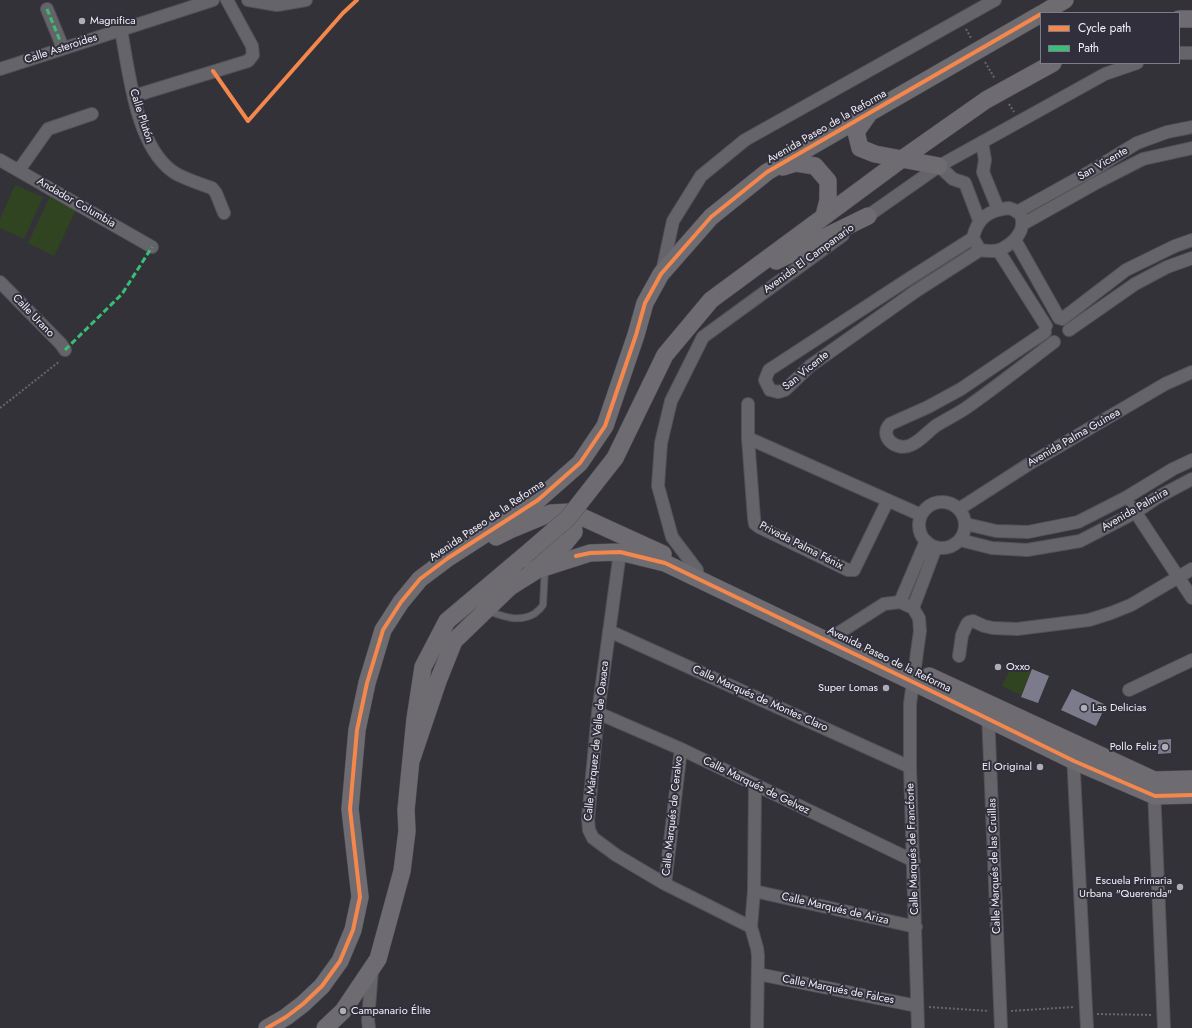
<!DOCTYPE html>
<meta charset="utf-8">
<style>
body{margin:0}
#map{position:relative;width:1192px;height:1028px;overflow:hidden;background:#333239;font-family:Jost,sans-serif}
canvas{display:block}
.legend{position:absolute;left:1040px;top:12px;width:140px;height:52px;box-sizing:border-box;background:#312f3c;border:1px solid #7d7c87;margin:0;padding:5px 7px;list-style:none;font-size:12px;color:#f0eff7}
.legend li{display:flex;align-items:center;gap:8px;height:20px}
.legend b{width:20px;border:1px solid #7d7c87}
</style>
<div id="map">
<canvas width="1192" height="1028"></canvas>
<ul class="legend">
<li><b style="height:5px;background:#f5874c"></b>Cycle path</li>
<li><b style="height:5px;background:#3abd76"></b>Path</li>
</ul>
</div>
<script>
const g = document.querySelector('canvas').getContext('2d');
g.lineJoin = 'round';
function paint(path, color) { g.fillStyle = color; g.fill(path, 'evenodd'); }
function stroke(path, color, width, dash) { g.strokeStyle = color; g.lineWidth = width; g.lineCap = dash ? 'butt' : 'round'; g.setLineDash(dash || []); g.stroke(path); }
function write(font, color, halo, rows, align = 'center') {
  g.font = font + ' Jost,sans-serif'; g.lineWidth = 4; g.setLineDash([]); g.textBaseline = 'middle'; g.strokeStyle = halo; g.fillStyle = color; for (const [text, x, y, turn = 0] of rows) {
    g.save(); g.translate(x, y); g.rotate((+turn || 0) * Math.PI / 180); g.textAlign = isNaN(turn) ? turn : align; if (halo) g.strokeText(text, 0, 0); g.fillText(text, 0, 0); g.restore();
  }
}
paint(new Path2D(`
 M15,185L43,197L24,239L0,228V219Z
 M50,197L76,210L54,256L28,243Z
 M1014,662L1032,669L1021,695L1002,686Z`), '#314422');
paint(new Path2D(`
 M1032,669L1049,676L1038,703L1021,697Z
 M1072,689L1106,705L1096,726L1061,710Z
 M1171,739V753L1158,754V740Z`), '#7c7b8c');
const lane = new Path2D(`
 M487,611C504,616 517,623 534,614C538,611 540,610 543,605L545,568`);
const street = new Path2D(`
 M248,0L277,5L306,0
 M47,9L63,48
 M121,30C129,72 136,145 172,171C181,178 201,184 212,188L216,193L224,213
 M1179,53H1192
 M0,69L213,0
 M134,96L248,61L253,55L252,46L227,0
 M982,142L985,160L983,172L998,209
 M0,160L152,247
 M939,166L953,179L965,183L979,220
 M19,170L48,129L92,114
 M1009,208C1011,209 1015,210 1018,212C1020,214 1022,216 1022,220C1024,234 1011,245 999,250C993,252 986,251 980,250L973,238C977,218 989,210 1009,208Z
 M1017,212L1091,171L1137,143L1167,132L1192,127
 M862,220L939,166L1105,74L1137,63
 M1023,224L1096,183L1143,159L1192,148
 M973,238L907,280L769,370L765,380L770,390L778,392L785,390L810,366L916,291L980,250
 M1015,240L1059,318
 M998,250L1046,326
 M662,272L673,221L701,176L745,140L995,0
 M0,282L61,344L65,350
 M1062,319L1126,270L1175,246L1192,240
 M1069,330L1135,284L1167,267L1192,258
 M1045,332L961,389L928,407L890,424C878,437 897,452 911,445C921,441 928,431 937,425C947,419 957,414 966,408C996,387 1025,364 1054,342
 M748,404V438L754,518L755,524L759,527L848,570H854L888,500
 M748,438L921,515
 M919 525a23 23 0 1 1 46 0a23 23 0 1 1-46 0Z
 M1132,507L1192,598
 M959,509L1029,464L1165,384L1192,372
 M966,524L996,531L1028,532L1078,522L1127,497L1173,469L1192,460
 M960,540L992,548L1027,550L1080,541L1136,512L1158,497L1192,479
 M620,552L598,713L588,819L589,830L593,838L616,855L665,884L751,927
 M697,570L672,537L658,486L661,443L671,401L703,337L843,235
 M900,602L926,541
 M913,608L936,547
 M609,631L910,767
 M837,634L884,604L900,602L913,608L919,618L920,631L918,645L910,704V767L918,1028
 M959,656L962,635L967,624L969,622L973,621L984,626L993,628L1017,629L1089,620L1111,613L1131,605L1192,569
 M1129,690L1192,660
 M598,713L681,749L914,861
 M988,713L1001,1028
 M1073,754L1087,1028
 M755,786L754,891L751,927L757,948L758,956L757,1028
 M1154,789L1164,1028
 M665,884L681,749
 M754,891L916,927
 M758,974L917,1006
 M369,1028L368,1020L372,970`);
const secondary = new Path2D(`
 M1043,13L1065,0
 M1179,19H1192
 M868,115L856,132L860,148L875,154L939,166
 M783,167L796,163L815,166L828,181V200L824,216
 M776,261L868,216
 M615,458L665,355L711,300L902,159L986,100L1053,63
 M496,537L510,530L551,513L571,512L663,554
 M533,567L546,555L565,543L574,532L573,524L570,517L557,514
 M929,676L1154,780L1192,779
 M411,761L438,681L454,641L510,587L537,570L590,553L620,552L665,563L913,682L1074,761L1155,796L1192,795
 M267,1028L286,1017L303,1004L322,986L340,961L353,930L360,897L350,809L357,730L367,683L383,630L401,602L420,579L448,558L538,500L580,463L605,426L636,335L645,303L661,274L711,217L767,172L1041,14
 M325,1028L343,1011L378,959L402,871L407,831L406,810L415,719L423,667L447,621L524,556`);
stroke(lane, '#525158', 8);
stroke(street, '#525158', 14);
stroke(secondary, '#525158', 18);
stroke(new Path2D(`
 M966,29L971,38
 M985,62L995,79
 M1009,104L1014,112
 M0,408L60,361
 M929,1007L989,1011
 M1011,1011L1074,1007
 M1097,1014L1153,1015`), '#68676c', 2, [2, 2]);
stroke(lane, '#656569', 6);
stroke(street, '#656569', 12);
stroke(secondary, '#6e6c71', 17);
const secondaryBridge = new Path2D(`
 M524,556L568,518L615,458`);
stroke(secondaryBridge, '#525158', 18, []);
stroke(secondaryBridge, '#6e6c71', 17);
stroke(new Path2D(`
 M47,9L63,48
 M65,350L122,294L152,247`), '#3abd76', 3, [6, 3]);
stroke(new Path2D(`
 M213,71L248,121L343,13L357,0
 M576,556L590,553L620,552L665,563L913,682L1074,761L1155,796L1192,795
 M267,1028L286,1017L303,1004L322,986L340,961L353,930L360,897L350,809L357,730L367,683L383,630L401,602L420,579L448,558L538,500L580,463L605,426L636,335L645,303L661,274L711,217L767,172L1041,14`), '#f5874c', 4);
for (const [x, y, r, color] of [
 [82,21,4,"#aeadb4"],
 [998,667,4,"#aeadb4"],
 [886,688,4,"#aeadb4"],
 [1084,708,4,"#aeadb4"],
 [1165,747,4,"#aeadb4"],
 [1040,767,4,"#aeadb4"],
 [1180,887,4,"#aeadb4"],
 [343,1011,4,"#aeadb4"]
]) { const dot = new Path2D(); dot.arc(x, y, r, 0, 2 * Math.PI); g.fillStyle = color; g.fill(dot); stroke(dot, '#312f3c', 1.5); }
write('11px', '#f0eff7', '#312f3c', [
 ["Magnifica",90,21],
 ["Oxxo",1006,667],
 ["Super Lomas",878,688,"right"],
 ["Las Delicias",1092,708],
 ["Pollo Feliz",1157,747,"right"],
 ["El Original",1032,767,"right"],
 ["Escuela Primaria",1172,881,"right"],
 ["Urbana \"Querenda\"",1172,894,"right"],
 ["Campanario Élite",351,1011]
], 'left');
write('11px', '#f0eff7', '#312f3c', [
 ["Calle Asteroides",61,49,-18],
 ["Calle Plutón",141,116,72],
 ["Avenida Paseo de la Reforma",827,127,-30],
 ["San Vicente",1103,164,-30],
 ["Andador Columbia",76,203,30],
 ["Avenida El Campanario",809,259,-36],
 ["Calle Urano",33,316,46],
 ["San Vicente",806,371,-39],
 ["Avenida Palma Guinea",1074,438,-30],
 ["Avenida Palmira",1135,510,-30],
 ["Avenida Paseo de la Reforma",487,521,-34],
 ["Privada Palma Fénix",801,546,27],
 ["Avenida Paseo de la Reforma",889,660,26],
 ["Calle Marqués de Montes Claro",760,699,24],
 ["Calle Márquez de Valle de Oaxaca",597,741,-84],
 ["Calle Marqués de Gelvez",756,786,26],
 ["Calle Marqués de Ceralvo",673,816,-84],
 ["Calle Marqués de Francforte",913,849,-92],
 ["Calle Marqués de las Cruillas",995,866,-92],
 ["Calle Marqués de Ariza",835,909,13],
 ["Calle Marqués de Falces",838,990,11]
]);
</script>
